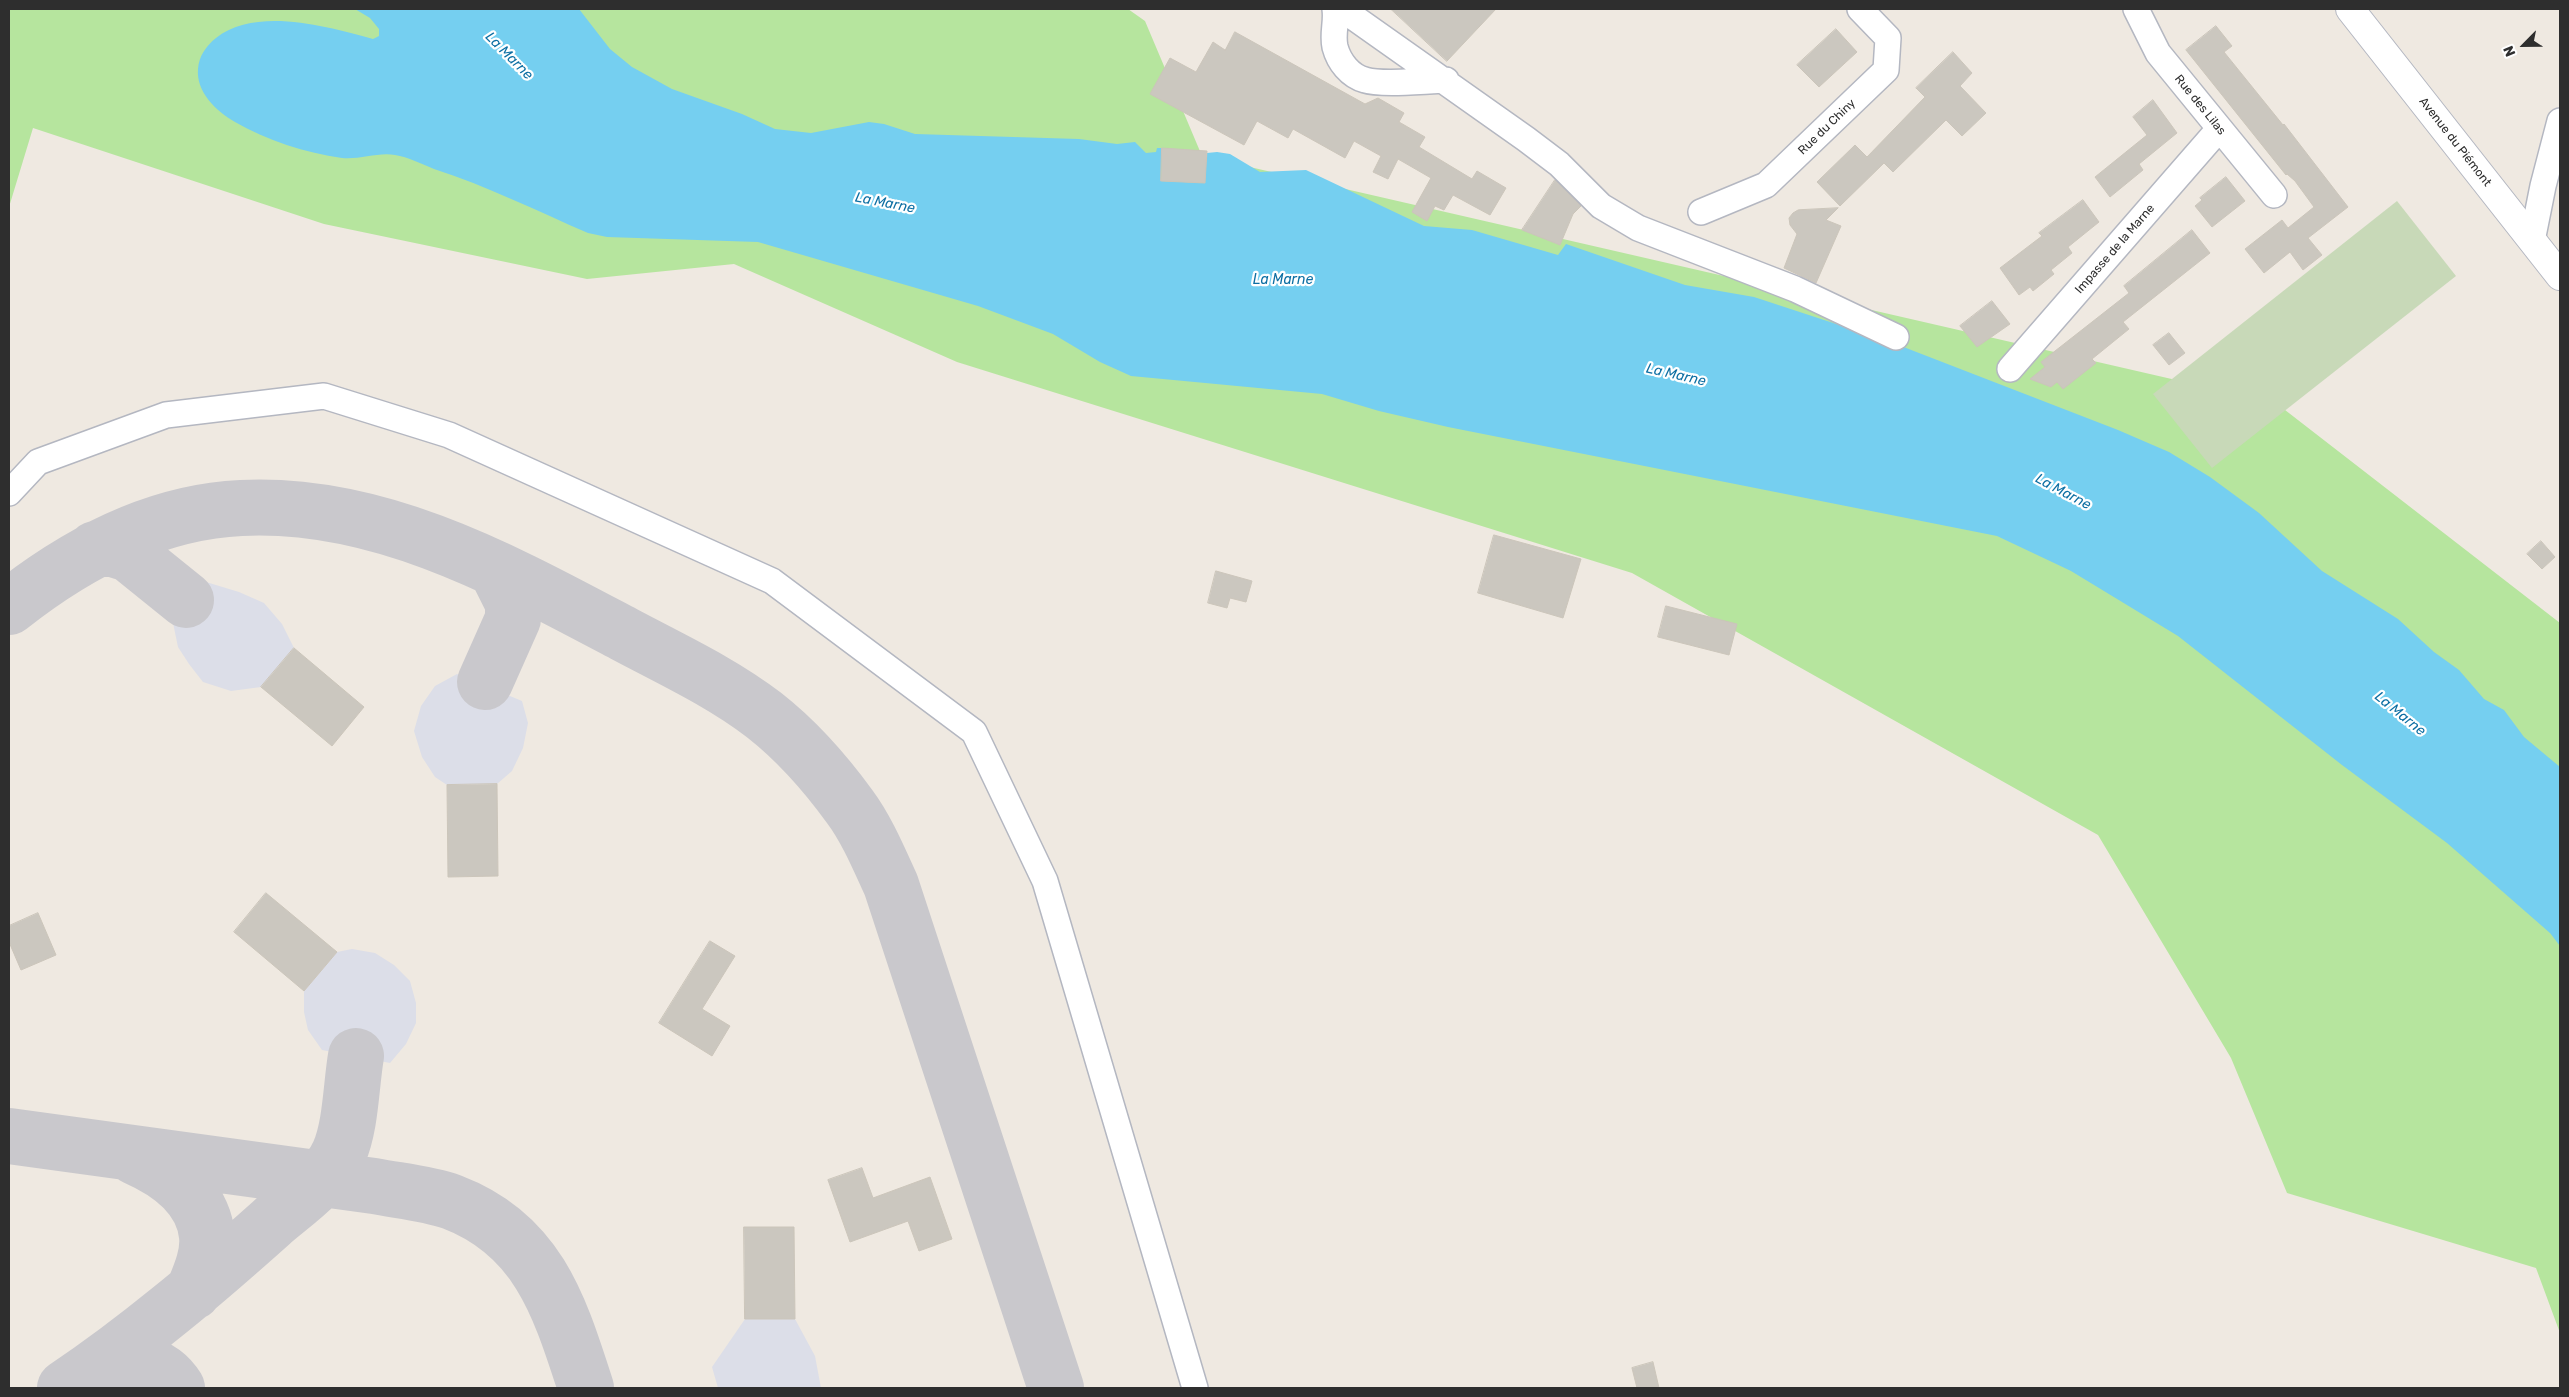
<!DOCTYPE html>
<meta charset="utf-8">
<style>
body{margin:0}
#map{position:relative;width:2569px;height:1397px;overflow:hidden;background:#efe9e1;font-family:Rubik,sans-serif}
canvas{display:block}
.frame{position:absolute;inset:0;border:10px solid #2e2e2e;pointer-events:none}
.north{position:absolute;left:2499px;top:20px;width:50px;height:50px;-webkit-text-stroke:4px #fff;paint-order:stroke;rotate:247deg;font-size:14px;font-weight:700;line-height:20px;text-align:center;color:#2e2e2e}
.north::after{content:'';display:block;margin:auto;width:18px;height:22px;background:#2e2e2e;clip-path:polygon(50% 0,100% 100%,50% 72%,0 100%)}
</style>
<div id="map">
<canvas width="2569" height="1397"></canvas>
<div class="frame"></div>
<div class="north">N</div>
</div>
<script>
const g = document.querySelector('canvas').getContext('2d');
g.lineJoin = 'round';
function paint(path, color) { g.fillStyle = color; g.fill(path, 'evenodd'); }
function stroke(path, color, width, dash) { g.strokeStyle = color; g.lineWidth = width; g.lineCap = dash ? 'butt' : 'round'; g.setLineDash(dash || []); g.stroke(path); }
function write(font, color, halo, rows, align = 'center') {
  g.font = font + ' Rubik,sans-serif'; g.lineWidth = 4.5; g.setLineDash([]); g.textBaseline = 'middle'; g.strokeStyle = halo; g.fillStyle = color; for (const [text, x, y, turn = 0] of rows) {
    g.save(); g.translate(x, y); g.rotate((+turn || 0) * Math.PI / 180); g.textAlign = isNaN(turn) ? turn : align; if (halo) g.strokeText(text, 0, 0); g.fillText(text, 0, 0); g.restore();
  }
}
paint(new Path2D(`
 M206,582L239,592L264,603L282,624L294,648L261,687L231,691L203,682L189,664L178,647L172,618Z
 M457,674L522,701L528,723L523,748L512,771L497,784L447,785L435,777L422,757L414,731L421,706L435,686Z
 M352,949L375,953L394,965L410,981L416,1003V1023L406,1044L390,1063L322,1050L308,1030L304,1012V991L337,952Z
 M745,1319H795L815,1356L821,1388H718L712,1367Z`), '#dcdee8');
paint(new Path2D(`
 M9,9H1128L1145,21L1202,156L2276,403L2560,623V1333L2536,1268L2287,1193L2231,1058L2098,835L1632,573L957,362L734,264L587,279L324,224L33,128L9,207Z`), '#b6e59e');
paint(new Path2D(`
 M2397,201L2456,276L2212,468L2153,394Z`), '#c8d9b8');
paint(new Path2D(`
 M355,9H579L610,49L632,67L672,89L742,114L775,129L811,133L869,122L884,124L915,134L1079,139L1117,144L1135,142L1146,153L1156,152L1157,148H1162L1161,181L1204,183L1207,153L1217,152L1230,154L1260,172L1306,170L1424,226L1472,230L1558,255L1566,244L1685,285L1754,297L1888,341L2118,430L2169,452L2210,477L2259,513L2322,571L2398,619L2434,652L2459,670L2484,699L2504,710L2524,737L2560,767V946L2550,933L2447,843L2342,765L2178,636L2071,571L1997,536L1448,427L1379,411L1322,394L1131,376L1100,362L1053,334L978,306L758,242L607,237L588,233C537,211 487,186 434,169C422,164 408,157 395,155C378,152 359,160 342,158C306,153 266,140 235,122C216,111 196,92 198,69C199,56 206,46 216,38C257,6 328,27 373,39L379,36V29L370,18Z`), '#75cff0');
stroke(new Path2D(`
 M95,549H113L129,554L186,600
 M9,607C76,554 154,512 241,508C379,501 505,571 624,634C671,659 721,682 764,715C796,740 826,774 850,807C867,830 879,859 891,885L1056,1388
 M485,682L513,619V603L496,569
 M9,1136L374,1186C400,1191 427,1193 452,1202C539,1235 560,1308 586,1388
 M135,1157C169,1172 203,1196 207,1236C209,1255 200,1275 193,1292
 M99,1365C127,1355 161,1362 177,1388
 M65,1388C138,1339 205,1282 271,1223C294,1203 326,1182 339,1153C351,1126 351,1085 356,1056`), '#c9c8cc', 56);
const building = new Path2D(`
 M1391,9H1496L1447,61Z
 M2216,26L2232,46L2224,52L2283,125L2284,124L2348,207L2308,238L2322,255L2303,270L2290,252L2264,273L2245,249L2282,220L2288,228L2314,207L2295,181L2287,174L2286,175L2186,50Z
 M1836,29L1857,52L1819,87L1797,65Z
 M1235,32L1365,104L1378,98L1404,113L1399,122L1425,137L1419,147L1472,179L1477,171L1506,188L1490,215L1453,195L1444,210L1435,206L1427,221L1412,212L1431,178L1398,159L1388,179L1373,172L1381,156L1354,141L1345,158L1293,129L1288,138L1257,121L1244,145L1150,94L1170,58L1196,72L1213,42L1225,50Z
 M1953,52L1972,73L1960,86L1986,113L1962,136L1946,120L1893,172L1884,163L1840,206L1817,182L1855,145L1867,157L1925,97L1916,88Z
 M2153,100L2177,133L2139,164L2143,170L2110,197L2095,177L2147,135L2133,117Z
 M1162,148L1207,151L1205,183L1161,181Z
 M2226,177L2245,201L2212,227L2195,206L2202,200L2200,198Z
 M1555,180L1581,206L1573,214L1560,245L1522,230Z
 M2083,200L2099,222L2068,247L2072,253L2051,270L2054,274L2033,291L2030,287L2019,295L2000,268L2042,236L2039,233Z
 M1838,208L1826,220L1841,226L1816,283L1784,268L1797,234L1790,225L1789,218L1793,213L1798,210Z
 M2192,230L2210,253L2123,322L2129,329L2092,359L2096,363L2063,389L2057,382L2051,387L2030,379L2045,367L2041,362L2129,293L2124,286Z
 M1992,301L2010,324L1977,347L1960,326Z
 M2169,333L2185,353L2169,365L2153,345Z
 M1494,535L1581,559L1563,618L1478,593Z
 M2541,541L2555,557L2542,569L2527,554Z
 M1216,571L1252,581L1246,602L1230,598L1227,608L1208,603Z
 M1666,606L1737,624L1729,655L1658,637Z
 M294,648L364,707L332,746L261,687Z
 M497,784L498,876L448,877L447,785Z
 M266,893L337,952L304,991L234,932Z
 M38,913L56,955L21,970L9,942V926Z
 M710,941L735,956L702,1009L730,1026L712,1056L659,1023Z
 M862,1168L873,1198L930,1177L952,1239L919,1251L908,1221L850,1242L828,1180Z
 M744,1227H794L795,1319H745Z
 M1653,1362L1659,1388H1637L1632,1368Z`);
paint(building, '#cbc7bf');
stroke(building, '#cbc5ba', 1);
const minor = new Path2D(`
 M1335,9C1337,22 1332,34 1335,47C1339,62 1350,76 1365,80C1380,85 1428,81 1446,80
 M1342,9L1526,139L1559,164L1601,206L1638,228L1795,289L1896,337
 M2136,9L2158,53L2274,195
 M1701,212L1766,185L1886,70L1888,38L1860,9
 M2532,241L2543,186L2560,121
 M2010,369L2219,129
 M9,493L38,462L166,415L324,396L449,435L772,581L974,732L1045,881L1195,1388`);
const secondary = new Path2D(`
 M2350,9L2560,276`);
stroke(minor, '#b4b7c1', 28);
stroke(secondary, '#b4b7c1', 30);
stroke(minor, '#fff', 25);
stroke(secondary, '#fff', 28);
write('12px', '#2e2e2e', '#fff', [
 ["Rue des Lilas",2200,105,51],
 ["Rue du Chiny",1827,127,-44],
 ["Avenue du Piémont",2455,142,52],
 ["Impasse de la Marne",2115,249,-49]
]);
write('italic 14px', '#0d6fa3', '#fff', [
 ["La Marne",509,56,45],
 ["La Marne",885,203,11],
 ["La Marne",1283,280],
 ["La Marne",1676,375,13],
 ["La Marne",2063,492,28],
 ["La Marne",2400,714,39]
]);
</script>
